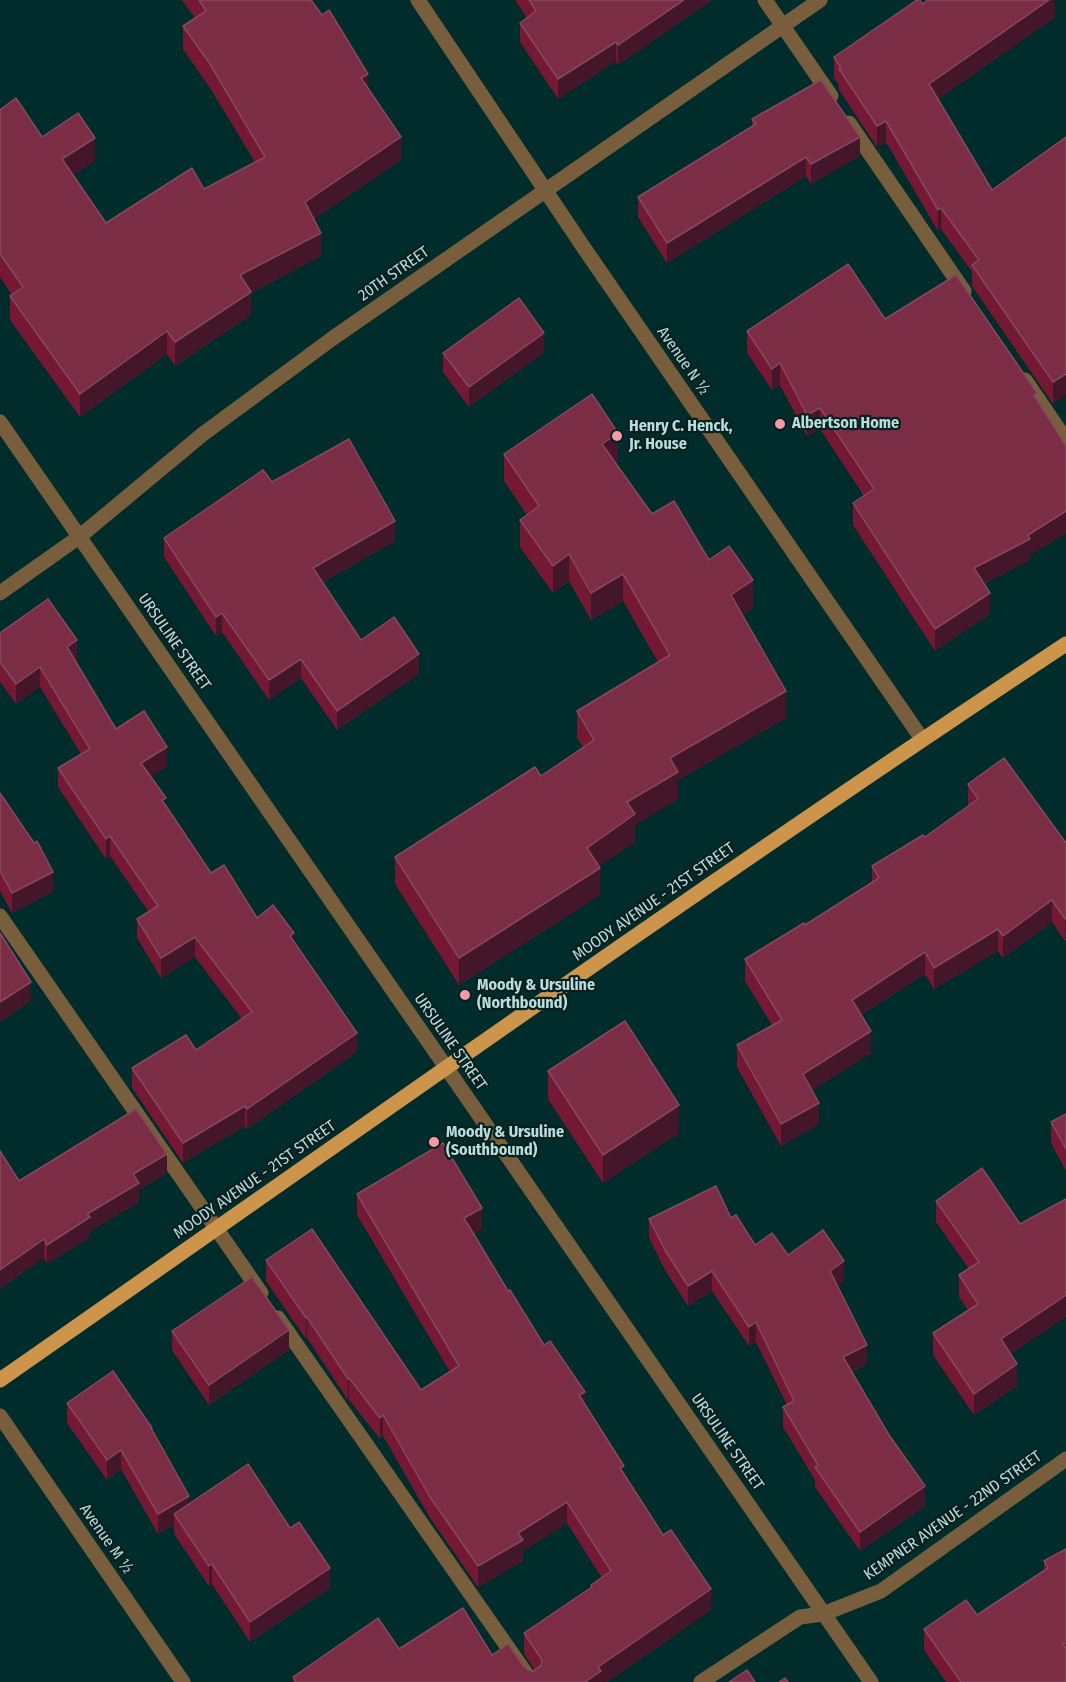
<!DOCTYPE html>
<meta charset="utf-8">
<style>
body{margin:0}
canvas{display:block;background:#002c2b}
</style>
<canvas width="1066" height="1682"></canvas>
<script>
const g = document.querySelector('canvas').getContext('2d');
g.lineJoin = 'round';
function stroke(path, color, width, dash) { g.strokeStyle = color; g.lineWidth = width; g.lineCap = dash ? 'butt' : 'round'; g.setLineDash(dash || []); g.stroke(path); }
function paint(path, color) { g.fillStyle = color; g.fill(path, 'evenodd'); }
function write(font, color, halo, rows, align = 'center') {
  g.font = font + ' "Fira Sans Condensed",sans-serif'; g.lineWidth = 4.5; g.setLineDash([]); g.textBaseline = 'middle'; g.strokeStyle = halo; g.fillStyle = color; for (const [text, x, y, turn = 0] of rows) {
    g.save(); g.translate(x, y); g.rotate((+turn || 0) * Math.PI / 180); g.textAlign = isNaN(turn) ? turn : align; if (halo) g.strokeText(text, 0, 0); g.fillText(text, 0, 0); g.restore();
  }
}
stroke(new Path2D(`
 M418,0L584,248L922,739
 M765,0L831,96
 M849,123L964,291
 M1025,380L1066,440
 M0,422L871,1682
 M0,593L79,537L203,434L333,338L820,0
 M0,916L261,1293
 M278,1318L532,1682
 M0,1416L183,1682
 M701,1682L800,1617L823,1614L881,1591L1066,1459`), '#785e3c', 15);
stroke(new Path2D(`
 M0,1380C354,1133 706,882 1066,644`), '#cc954b', 15);
paint(new Path2D(`
 M182,0H311L368,87L401,160L314,219L321,256L251,293V315L175,366L167,354L80,417L10,320V296L12,295L0,277V110L42,137L95,161L73,175L106,223L204,189L255,162L210,88L183,49V26L195,18Z
 M515,0H712L618,65L616,61L558,99L520,42V23L527,18Z
 M1055,0V17L938,99L992,190L1066,137L1053,404L972,286V272L941,229L938,231L886,142L877,147L839,90V85L834,78V57L922,4Z
 M752,119L860,156L811,184L806,176L667,263L638,217V197L752,127Z
 M885,319L1037,399L1066,446V533L1030,555V560L984,584L990,614L935,651L853,525V503L864,496L820,429L807,436L780,385L772,390L747,353V331Z
 M544,352L469,407L443,372V353Z
 M504,454L618,460L615,462L652,514L709,560L753,608L742,615L786,718L678,780V799L635,825V842L599,866L600,895L459,985L395,884V857L541,776L583,747L577,738V711L658,662L623,601L591,620L569,581L553,593L520,547V520L527,515L504,481Z
 M272,482L395,541L323,582L361,640L419,674L337,730L301,678L269,700L222,632L216,636L164,557V538Z
 M0,633L77,660L76,661L116,729L167,767L151,776L166,806L211,873L257,918L294,942L357,1052L247,1129L245,1126L183,1163L132,1088V1068L196,1050L242,1019L195,957L161,978L137,938V919L148,911L110,856L106,859L58,787V768L81,754L40,687L16,704L0,682Z
 M968,784L1066,843V940L1065,941L1052,922L1003,958L998,951L934,989L925,974L861,1015L871,1053L812,1090L819,1124L781,1146L737,1067V1045L772,1025L745,981V959L805,925L872,882V866L925,837L968,806Z
 M0,793L53,892L12,913L0,891Z
 M548,1071L679,1133L603,1183L548,1099Z
 M1066,1114V1171L1051,1143V1122Z
 M982,1168L1011,1354L1017,1386L974,1415L933,1355V1333L968,1310L959,1297V1275L969,1269L936,1222V1201Z
 M167,1173L139,1190V1202L90,1231V1237L47,1264L44,1258L19,1181Z
 M357,1194L482,1229L473,1234L508,1291L585,1404L624,1473L711,1610L607,1682H293V1677L399,1649L492,1655L524,1667L528,1670L533,1671L535,1670L524,1654V1633L591,1587V1585L602,1578L567,1523L523,1551V1561L478,1587L430,1518L383,1436L380,1439L349,1400H348L307,1338L306,1339L266,1281V1260L421,1390L450,1372L357,1215Z
 M731,1218L755,1245L788,1255L844,1281L837,1286L867,1364L852,1372L925,1506L860,1551L815,1487V1480L783,1427V1407L787,1405L756,1342L749,1346L712,1291L688,1306L665,1270L649,1238V1219Z
 M172,1331L289,1350L209,1405L172,1350Z
 M67,1403L152,1431L189,1504L330,1588L250,1642L212,1584L209,1586L174,1534V1525L158,1534L121,1469L107,1480L67,1423Z
 M1066,1549V1682H946L924,1650V1629L977,1615L1044,1571V1561Z`), '#741834');
paint(new Path2D(`
 M684,0H712L618,65V45Z
 M1049,0H1055V17L929,105V84Z
 M616,42V61L558,99V79Z
 M368,74V97L361,78Z
 M886,121V142L877,147V126Z
 M401,137V160L305,225V202Z
 M860,137V156L811,184V164Z
 M95,138V161L62,182V159Z
 M806,157V176L667,263V243Z
 M941,208V229L938,231V210Z
 M321,233V256L251,293V315L175,366V342L240,275Z
 M167,331V354L80,417V394Z
 M544,333V352L469,407V387Z
 M780,363V385L772,390V369Z
 M1066,374V395L1053,404V382Z
 M820,408V429L807,436V415Z
 M618,433V460L602,471V444Z
 M1066,511V533L1030,555V560L974,589V568Z
 M395,521V541L313,587V568Z
 M569,554V581L553,593V566Z
 M623,574V601L591,620V593Z
 M753,580V608L731,622V595Z
 M990,593V614L935,651V629Z
 M222,613V632L216,636V617Z
 M77,640V660L67,667V647Z
 M419,654V674L337,730V711Z
 M301,659V678L269,700V680Z
 M40,667V687L16,704V684Z
 M786,691V718L678,780V799L635,825V842L587,875V848L627,802L670,758Z
 M167,747V767L141,782V763Z
 M110,836V856L106,859V839Z
 M600,868V895L459,985V958Z
 M53,872V892L12,913V893Z
 M1052,900V922L1003,958V936Z
 M1065,919H1066L1065,941Z
 M998,929V951L934,989V968Z
 M294,933V952L290,936Z
 M195,937V957L161,978V958Z
 M925,952V974L852,1021V1000Z
 M31,982V1001L0,1022V1002Z
 M871,1031V1053L803,1096V1074Z
 M357,1033V1052L247,1129V1109Z
 M819,1103V1124L781,1146V1124Z
 M679,1105V1133L603,1183V1155Z
 M245,1106V1126L183,1163V1143Z
 M167,1154V1173L139,1190V1202L90,1231V1237L47,1264V1245L133,1174Z
 M482,1208V1229L464,1239V1218Z
 M44,1239V1258L0,1289V1270Z
 M844,1261V1281L830,1291V1271Z
 M712,1271V1291L688,1306V1286Z
 M1066,1295V1317L1001,1361V1339Z
 M307,1317V1338L306,1339V1318Z
 M756,1322V1342L749,1346V1327Z
 M289,1330V1350L209,1405V1385Z
 M867,1345V1364L843,1376V1357Z
 M1017,1364V1386L974,1415V1394Z
 M349,1378V1400H348V1379Z
 M585,1392V1413L579,1395Z
 M383,1415V1436L380,1439V1418Z
 M121,1450V1469L107,1480V1460Z
 M925,1486V1506L860,1551V1532Z
 M189,1496V1516L174,1514V1525L158,1534V1514Z
 M567,1502V1523L523,1551V1561L478,1587V1566L518,1533Z
 M212,1564V1584L209,1586V1566Z
 M330,1568V1588L250,1642V1622Z
 M711,1589V1610L607,1682H585L598,1667Z`), '#431729');
const building = new Path2D(`
 M199,0H311L322,15L329,10L368,74L361,78L401,137L305,202L321,233L240,275L251,292L175,342L167,331L80,394L10,296L23,287L0,254V110L16,98L42,137L78,113L95,138L62,159L106,223L192,168L204,189L265,157L210,64L183,26L206,11Z
 M529,0H684L618,45L616,42L558,79L520,23L536,11Z
 M917,0H920L922,4L928,0H1049L929,84L992,190L1066,137V374L1053,382L972,265L979,260L941,208L938,210L886,121L877,126L839,69L841,68L834,57Z
 M821,80L860,137L811,164L806,157L667,243L638,197L756,124L752,119Z
 M848,264L885,319L956,275L1037,393L1034,395L1066,446V511L1028,535L1030,539L974,568L990,593L935,629L853,503L874,489L820,408L807,415L780,363L772,369L747,331Z
 M519,298L544,333L469,387L443,353Z
 M592,394L618,433L602,444L652,514L674,501L709,560L729,546L753,580L731,595L786,691L670,758L678,772L627,802L635,814L587,848L600,868L459,958L395,857L535,767L541,776L594,740L577,711L670,655L623,574L591,593L569,554L553,566L520,520L539,506L504,454Z
 M349,439L395,521L313,568L361,640L394,617L419,654L337,711L301,659L269,680L222,613L216,617L164,538L263,470L272,482Z
 M48,599L77,640L67,647L116,729L144,711L167,747L141,763L166,798L162,800L211,873L224,865L257,918L273,905L294,933L290,936L357,1033L247,1109L245,1106L183,1143L132,1068L186,1035L196,1050L252,1012L195,937L161,958L137,919L158,906L110,836L106,839L58,768L90,749L40,667L16,684L0,662V633Z
 M1004,758L1066,843V919H1065L1052,900L1003,936L998,929L934,968L925,952L852,1000L871,1031L803,1074L819,1103L781,1124L737,1045L782,1020L745,959L804,923L805,925L879,878L872,866L923,835L925,837L978,799L968,784Z
 M0,793L34,843L37,841L53,872L12,893L0,871Z
 M0,933L31,982L0,1002Z
 M625,1021L679,1105L603,1155L548,1071Z
 M136,1109L167,1154L133,1174L139,1183L87,1214L90,1217L47,1245L44,1239L0,1270V1151L19,1181Z
 M1066,1114V1149L1051,1122Z
 M443,1143L482,1208L464,1218L508,1291L510,1290L544,1345L550,1341L585,1392L579,1395L624,1466L620,1468L663,1535L671,1530L711,1589L598,1667L601,1671L585,1682H296L293,1677L378,1618L399,1649L463,1608L492,1655L508,1644L524,1667L528,1670L533,1671L541,1666L542,1660L524,1633L592,1587L591,1585L611,1571L567,1502L518,1533L523,1540L478,1566L430,1497L383,1415L380,1418L349,1378L348,1379L307,1317L306,1318L266,1260L312,1229L421,1390L459,1366L357,1194Z
 M982,1168L1020,1224L1066,1199V1295L1001,1339L1017,1364L974,1394L933,1333L978,1304L959,1275L979,1262L936,1201Z
 M716,1186L731,1218L736,1215L755,1245L772,1233L788,1255L823,1230L844,1261L830,1271L867,1345L843,1357L889,1435L925,1486L860,1532L815,1467L818,1465L783,1407L794,1401L756,1322L749,1327L712,1271L688,1286L665,1250L649,1219Z
 M252,1277L289,1330L209,1385L172,1331Z
 M113,1371L152,1428H151L189,1496L158,1514L121,1450L107,1460L67,1403Z
 M248,1464L290,1528L299,1522L330,1568L250,1622L212,1564L209,1566L174,1514Z
 M1066,1549V1643L1063,1644L1066,1649V1682H961L924,1629L966,1600L977,1615L1048,1568L1044,1561Z
 M747,1670L755,1682H729Z
 M785,1678L788,1682H779Z`);
paint(building, '#7b2d46');
stroke(building, '#85495d', 1.5);
for (const [x, y, r, color] of [
 [780,424,6,"#f49aa4"],
 [617,436,6,"#f49aa4"],
 [465,995,6,"#f49aa4"],
 [434,1142,6,"#f49aa4"]
]) { const dot = new Path2D(); dot.arc(x, y, r, 0, 2 * Math.PI); g.fillStyle = color; g.fill(dot); stroke(dot, '#07201f', 2); }
write('16px', '#b8dddb', '#07201f', [
 ["20TH STREET",394,274,-35],
 ["Avenue N ½",683,361,55],
 ["URSULINE STREET",174,642,55],
 ["MOODY AVENUE - 21ST STREET",654,902,-35],
 ["URSULINE STREET",450,1042,55],
 ["MOODY AVENUE - 21ST STREET",255,1180,-35],
 ["URSULINE STREET",727,1442,55],
 ["KEMPNER AVENUE - 22ND STREET",953,1516,-35],
 ["Avenue M ½",106,1539,55]
]);
write('bold 16px', '#b8dddb', '#07201f', [
 ["Albertson Home",792,424],
 ["Henry C. Henck,",629,427],
 ["Jr. House",629,445],
 ["Moody & Ursuline",477,986],
 ["(Northbound)",477,1004],
 ["Moody & Ursuline",446,1133],
 ["(Southbound)",446,1151]
], 'left');
</script>
